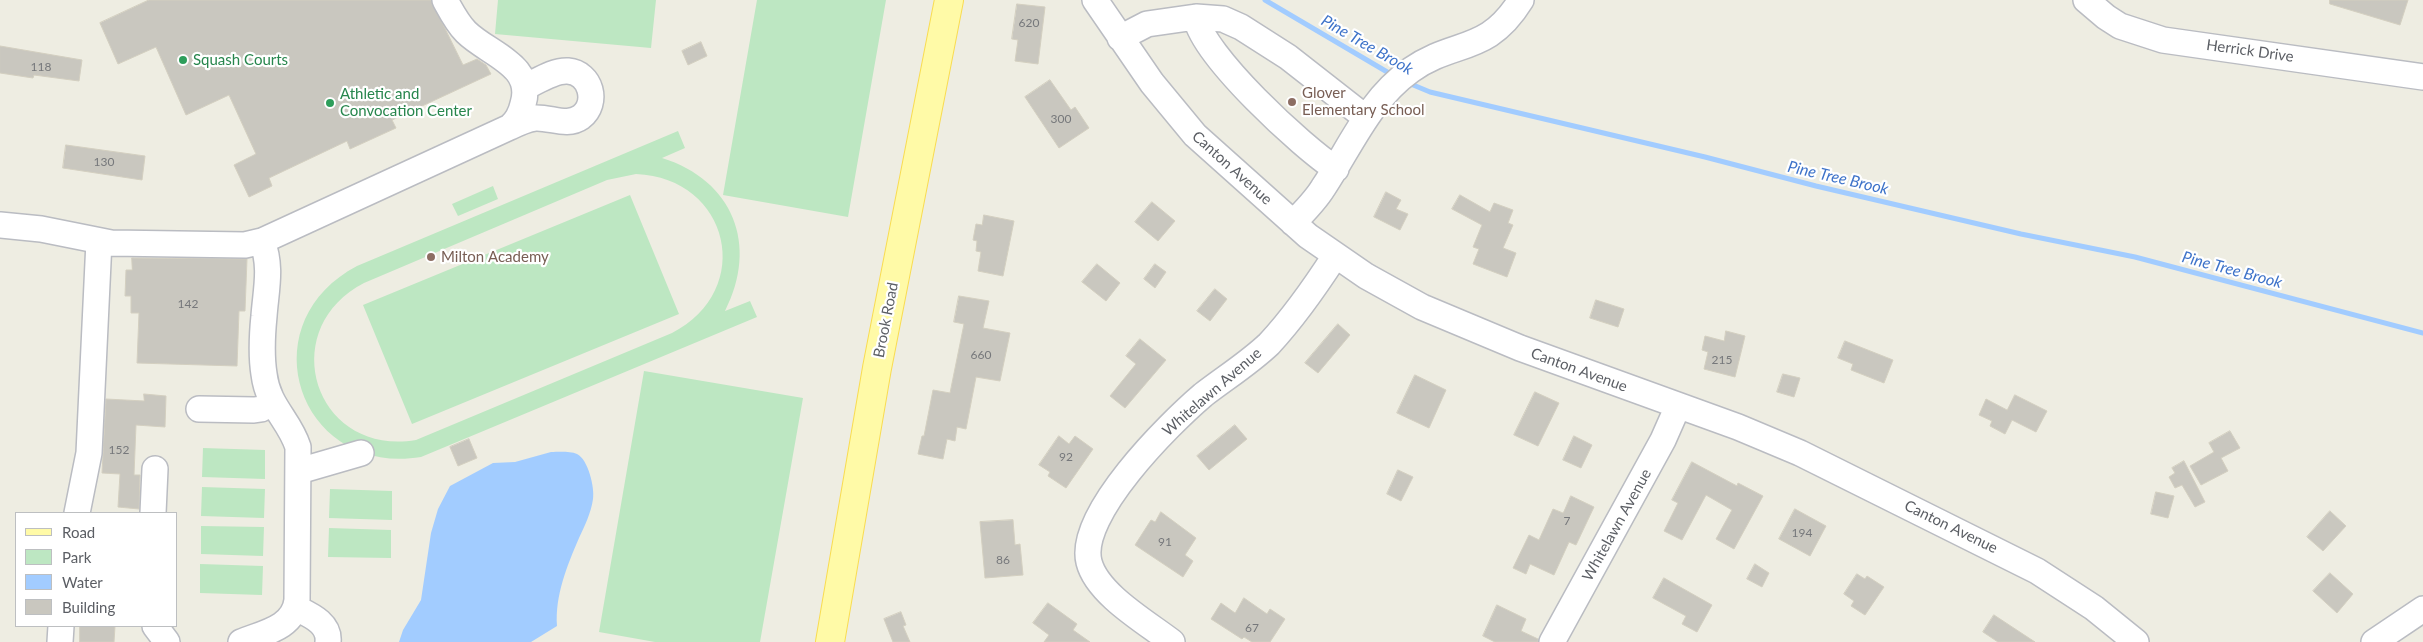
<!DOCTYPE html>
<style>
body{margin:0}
#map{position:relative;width:2423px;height:642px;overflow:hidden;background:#eeede2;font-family:Lato,sans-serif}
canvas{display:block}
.legend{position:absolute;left:15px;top:512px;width:162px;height:115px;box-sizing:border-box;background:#fff;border:1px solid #bdbfc1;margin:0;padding:6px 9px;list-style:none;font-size:15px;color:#5b5e64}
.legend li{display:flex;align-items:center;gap:10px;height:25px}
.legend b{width:25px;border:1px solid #bdbfc1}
</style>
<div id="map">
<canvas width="2423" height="642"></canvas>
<ul class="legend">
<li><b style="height:6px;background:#fffaa7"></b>Road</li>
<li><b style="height:14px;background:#bde7c2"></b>Park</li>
<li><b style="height:14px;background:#a2ccff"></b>Water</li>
<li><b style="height:14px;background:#c9c7bf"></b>Building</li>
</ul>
</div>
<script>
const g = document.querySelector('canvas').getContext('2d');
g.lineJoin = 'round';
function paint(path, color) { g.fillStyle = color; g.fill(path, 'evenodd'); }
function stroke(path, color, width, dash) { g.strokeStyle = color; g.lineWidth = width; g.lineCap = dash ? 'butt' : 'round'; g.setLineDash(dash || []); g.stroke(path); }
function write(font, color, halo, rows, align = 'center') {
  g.font = font + ' Lato,sans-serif'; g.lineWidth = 4.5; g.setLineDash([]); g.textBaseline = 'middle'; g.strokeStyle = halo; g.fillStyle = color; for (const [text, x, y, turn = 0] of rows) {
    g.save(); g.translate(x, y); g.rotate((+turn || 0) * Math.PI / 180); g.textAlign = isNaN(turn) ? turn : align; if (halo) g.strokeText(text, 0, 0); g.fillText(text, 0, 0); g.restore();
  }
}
paint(new Path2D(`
 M498,0H656L651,48L495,34Z
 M757,0H886L848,217L723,195Z
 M678,131L685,148L662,158C733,180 759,245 725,311L750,301L757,317L421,457C299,477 247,324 357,266ZM636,174C730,178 756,290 672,333L416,440C315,457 274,330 364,283L607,180Z
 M493,186L498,199L458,216L452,204Z
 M630,195L679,314L412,424L363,305Z
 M644,371L803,398L760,642H655L599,632Z
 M203,448L265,450V479L202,477Z
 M202,487L265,489L264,518L201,516Z
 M330,489L392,491V520L329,518Z
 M201,526L264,527L263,556L201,554Z
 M329,528L391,530V558L328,557Z
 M200,564L263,566L262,595L200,593Z`), '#bde7c2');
paint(new Path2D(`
 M551,452C558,452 570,451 577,454C588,459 595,488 593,499C591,513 585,525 579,538C567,566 555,595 557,626L531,642H399L403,630L421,600L431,533L438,509L450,486L493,463L515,462Z`), '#a2ccff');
stroke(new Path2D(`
 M1265,0L1394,76
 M1406,82L1430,92L1705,157L1816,186L2021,234L2135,257L2423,333`), '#a2ccff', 5);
const building = new Path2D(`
 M149,0H431L463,65L477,59L486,65L491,74L392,120L396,128L350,149L347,141L269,178L272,186L249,197L234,165L256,154L229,95L186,115L156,47L118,64L100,23Z
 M2330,0H2408L2400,25L2330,4Z
 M1017,4L1045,7L1038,64L1015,61L1018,40L1012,39Z
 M701,42L707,56L688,65L682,51Z
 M0,46L82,60L79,81L34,75L33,78L0,73Z
 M1050,80L1071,110L1075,107L1089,128L1059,148L1025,97Z
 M66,145L145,156L142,180L63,168Z
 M1386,192L1401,200L1396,209L1408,214L1400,230L1374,217Z
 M1460,195L1490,212L1494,203L1513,210L1508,223L1513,225L1503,248L1516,253L1507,277L1473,264L1479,249L1473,247L1482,225L1452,209Z
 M1152,202L1175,221L1158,241L1135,222Z
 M984,215L1014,221L1003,276L978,271L981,252L976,251L977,241L973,240L976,224L982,225Z
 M132,258L247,259L245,311H239L237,366L137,363L139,313H131V296H125L126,270H132Z
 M1097,264L1120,283L1106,301L1082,282Z
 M1155,264L1166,272L1155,288L1144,279Z
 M1215,289L1227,299L1210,321L1197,311Z
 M959,296L989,301L983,328L1010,333L1000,381L976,377L966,429L957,427L955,441L947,439L943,459L918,454L922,436H924L933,390L950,393L964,324L954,322Z
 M1596,300L1624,309L1618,327L1590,318Z
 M1338,324L1350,335L1318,373L1305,363Z
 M1726,331L1745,336L1735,377L1704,369L1708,352L1702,350L1705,336L1724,341Z
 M1140,339L1166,360L1125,408L1110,396L1136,364L1126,356Z
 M1845,341L1893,360L1884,383L1851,370L1853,364L1838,358Z
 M1783,374L1800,378L1794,397L1777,392Z
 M1415,375L1446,390L1429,428L1397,413Z
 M1535,392L1559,403L1538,446L1514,435Z
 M144,394L166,396L165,427L136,425L134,475H140L139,509L118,507L120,474L102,473L106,399L144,401Z
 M2015,395L2047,411L2036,432L2012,420L2005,434L1990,426L1992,421L1979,415L1986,399L2007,410Z
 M1235,425L1247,439L1209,470L1197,456Z
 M2230,431L2240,448L2221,458L2228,471L2201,485L2190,466L2214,452L2209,443Z
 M1059,436L1069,444L1075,436L1093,449L1066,488L1048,476L1050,472L1039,465Z
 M1574,436L1592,445L1581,468L1563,460Z
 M469,439L477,458L458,466L450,447Z
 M2184,461L2205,502L2195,507L2182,485L2175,488L2169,477L2175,473L2172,468Z
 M1692,462L1737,486L1738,483L1763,496L1734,549L1716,539L1732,510L1706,495L1682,540L1664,531L1678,503L1672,500Z
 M1398,470L1413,477L1401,501L1387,494Z
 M2156,492L2174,496L2168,518L2151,514Z
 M1571,496L1594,507L1576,545L1569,542L1554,575L1530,564L1526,574L1513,568L1529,535L1539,540L1553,509L1563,513Z
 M1795,509L1826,526L1810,556L1779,539Z
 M2330,511L2346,526L2323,551L2307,537Z
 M1161,512L1196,538L1185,555L1193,561L1183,577L1135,545L1151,520L1155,522Z
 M1013,520L1015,545L1020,544L1023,575L985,578L980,522Z
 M1755,564L1769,573L1762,587L1747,579Z
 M2330,573L2353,594L2337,613L2313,591Z
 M1857,574L1865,579L1867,576L1884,587L1865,615L1851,606L1854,601L1844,594Z
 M1664,578L1712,605L1697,632L1682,624L1686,616L1653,598Z
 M1244,598L1267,614L1270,609L1285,619L1270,642H1252L1244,637L1242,639L1211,619L1221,603L1235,613Z
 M1048,603L1077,624L1073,630L1090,642H1044L1049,635L1033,623Z
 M1497,605L1526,619L1521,631L1538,639V642H1495L1483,636Z
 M901,612L906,625L903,626L910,642H893L884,619Z
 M1994,615L2035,642H1998L1983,632Z
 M80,626H115L114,642H80Z`);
paint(building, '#c9c7bf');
stroke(building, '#d3cfc0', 1);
const minor = new Path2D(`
 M1095,0L1152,83L1195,135L1308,236L1366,276L1422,307L1520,348L1738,427L1800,453L2037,571L2094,608L2136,642
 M2086,0L2106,17L2120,26L2163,40L2423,77
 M1196,17L1223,19L1241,27L1288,57L1366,118
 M1120,38L1147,24L1196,17C1201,54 1303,148 1336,169
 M510,127C518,123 527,119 535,118C551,117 567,127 581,117C599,103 591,73 568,71C554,70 538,81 525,87
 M1293,223C1304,212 1315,201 1323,188C1351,146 1369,100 1411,70C1455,39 1487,55 1521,0
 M0,225L41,229L111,243L245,245L262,241L510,127C517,121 521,113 523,104C535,65 488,54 466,32C457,23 451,11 445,0
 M199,409L254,410L261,409L272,403
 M299,471L361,453
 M77,513L89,453L99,241
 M153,513L155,469
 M296,608C310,615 330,623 328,642
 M155,626L167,642
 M60,642L61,626
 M241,642C263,633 294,628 297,600L298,447C289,419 268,407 264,374C261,355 262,336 264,316C266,289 272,267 262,241
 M1172,642C1146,622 1097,594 1089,562C1077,515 1169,424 1203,395C1225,378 1249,363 1269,344C1294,317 1315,287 1335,256
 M1552,642L1663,440L1678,406
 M2374,642L2423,609`);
const major = new Path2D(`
 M830,642L877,368L949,0`);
stroke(minor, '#babcc2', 28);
stroke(major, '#f9dc51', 30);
stroke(minor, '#fff', 25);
stroke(major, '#fffaa7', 28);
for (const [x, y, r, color] of [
 [183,60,5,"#2e9e5b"],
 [1292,102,5,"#8d6e63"],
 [330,103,5,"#2e9e5b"],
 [431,257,5,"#8d6e63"]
]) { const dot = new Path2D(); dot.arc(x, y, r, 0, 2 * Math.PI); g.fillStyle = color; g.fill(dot); stroke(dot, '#fff', 2); }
write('12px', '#76787b', null, [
 ["620",1029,23],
 ["118",41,67],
 ["300",1061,119],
 ["130",104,162],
 ["142",188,304],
 ["660",981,355],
 ["215",1722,360],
 ["152",119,450],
 ["92",1066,457],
 ["7",1567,521],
 ["194",1802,533],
 ["91",1165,542],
 ["86",1003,560],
 ["67",1252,628]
]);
write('15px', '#5b5e64', '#fff', [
 ["Herrick Drive",2250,51,8],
 ["Canton Avenue",1232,168,42],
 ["Brook Road",886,320,-79],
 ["Canton Avenue",1579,370,20],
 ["Whitelawn Avenue",1212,392,-41],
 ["Whitelawn Avenue",1617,525,-61],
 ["Canton Avenue",1951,527,26]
]);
write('15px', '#27864d', '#fff', [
 ["Squash Courts",193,60],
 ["Athletic and",340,94],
 ["Convocation Center",340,111]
], 'left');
write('15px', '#785e54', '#fff', [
 ["Glover",1302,93],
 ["Elementary School",1302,110],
 ["Milton Academy",441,257]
], 'left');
write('italic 16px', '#3e73c9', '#fff', [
 ["Pine Tree Brook",1367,45,30],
 ["Pine Tree Brook",1838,178,13],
 ["Pine Tree Brook",2232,270,15]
]);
</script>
